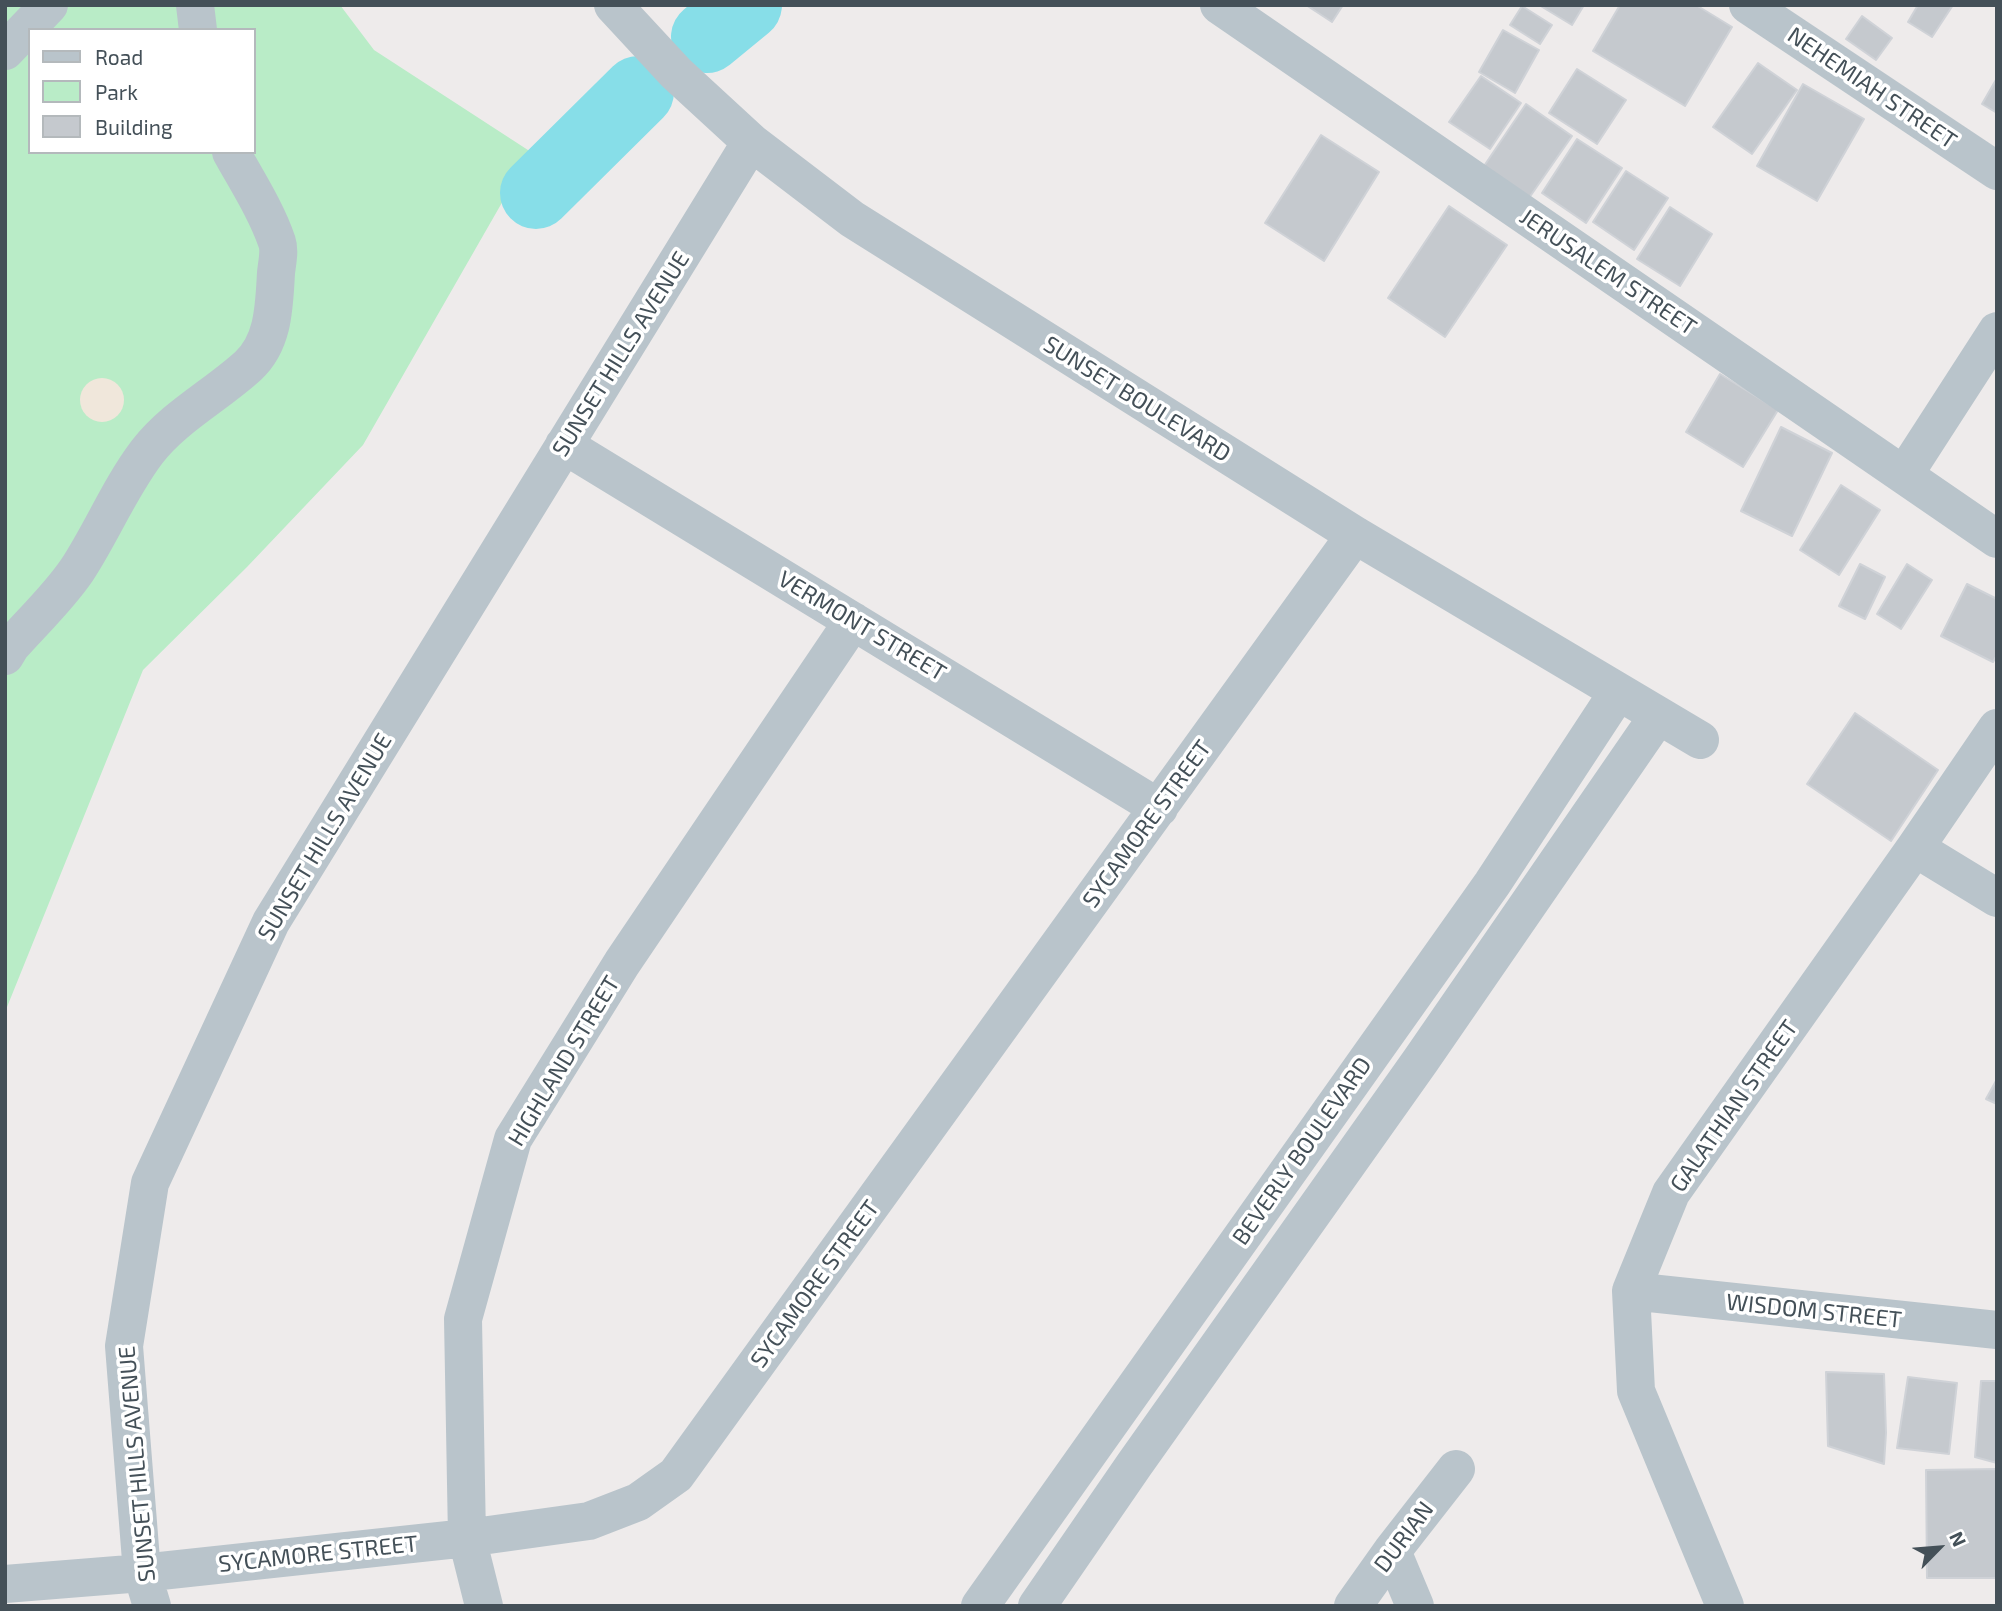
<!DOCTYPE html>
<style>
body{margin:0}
#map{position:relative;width:2002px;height:1611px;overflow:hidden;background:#eeebeb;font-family:"Exo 2",sans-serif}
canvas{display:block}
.frame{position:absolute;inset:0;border:7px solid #445058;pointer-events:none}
.legend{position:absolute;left:28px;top:28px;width:228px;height:126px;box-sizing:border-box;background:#fff;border:2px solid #b4b9bc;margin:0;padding:9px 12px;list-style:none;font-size:21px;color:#445058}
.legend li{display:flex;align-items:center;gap:14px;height:35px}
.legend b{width:35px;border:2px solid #b4b9bc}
.north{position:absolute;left:1904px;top:1513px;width:70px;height:70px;-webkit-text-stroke:5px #fff;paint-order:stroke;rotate:65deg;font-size:19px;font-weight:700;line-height:28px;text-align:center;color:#445058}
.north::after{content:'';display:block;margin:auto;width:24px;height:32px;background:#445058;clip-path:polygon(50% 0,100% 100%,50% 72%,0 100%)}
</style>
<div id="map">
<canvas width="2002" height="1611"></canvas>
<div class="frame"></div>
<ul class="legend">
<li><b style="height:9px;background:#b9c4cb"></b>Road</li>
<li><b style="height:19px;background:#b9ecc7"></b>Park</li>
<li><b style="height:19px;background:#c5c9ce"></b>Building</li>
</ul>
<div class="north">N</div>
</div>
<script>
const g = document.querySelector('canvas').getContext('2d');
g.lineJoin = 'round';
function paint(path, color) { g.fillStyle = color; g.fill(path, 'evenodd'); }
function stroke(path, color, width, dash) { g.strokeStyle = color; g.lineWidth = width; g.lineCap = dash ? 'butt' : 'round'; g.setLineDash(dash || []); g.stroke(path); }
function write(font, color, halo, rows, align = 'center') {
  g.font = font + ' "Exo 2",sans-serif'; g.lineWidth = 7; g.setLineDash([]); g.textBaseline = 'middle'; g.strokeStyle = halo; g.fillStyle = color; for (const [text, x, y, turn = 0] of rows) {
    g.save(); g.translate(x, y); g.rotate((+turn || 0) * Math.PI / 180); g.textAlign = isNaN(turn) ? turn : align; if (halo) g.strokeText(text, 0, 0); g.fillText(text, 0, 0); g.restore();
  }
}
paint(new Path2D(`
 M5,5H340L374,50L531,152L363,445L247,567L143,670L5,1012ZM30,30H254V152H30Z`), '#b9ecc7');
paint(new Path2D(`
 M80 400a22 22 0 1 1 44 0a22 22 0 1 1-44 0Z`), '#f0e7db');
stroke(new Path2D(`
 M707,37L746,5
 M536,193L638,92`), '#87dee8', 72);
const building = new Path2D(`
 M1306,5H1343L1332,22Z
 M1539,5H1584L1572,25Z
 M1620,5H1696L1732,27L1685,106L1593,51Z
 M1918,5H1953L1932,37L1908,22Z
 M1522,6L1552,25L1540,44L1510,25Z
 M1862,16L1892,38L1876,60L1846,39Z
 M1503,30L1539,50L1515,93L1479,72Z
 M1758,63L1797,90L1752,154L1713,127Z
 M1577,69L1626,100L1597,144L1549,113Z
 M1481,76L1521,103L1490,149L1449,122Z
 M1997,78V113L1982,104Z
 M1803,84L1864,119L1817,201L1757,166Z
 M1526,104L1572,136L1529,198L1484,166Z
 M1321,135L1379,172L1324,261L1265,223Z
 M1577,139L1622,168L1586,223L1542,193Z
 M1626,171L1668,198L1634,250L1593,222Z
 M1449,206L1507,245L1445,337L1388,298Z
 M1670,207L1712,234L1680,286L1637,259Z
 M1720,374L1778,410L1743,467L1686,432Z
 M1781,427L1832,453L1792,536L1741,511Z
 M1841,485L1880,510L1839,575L1800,550Z
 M1860,564L1885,577L1865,619L1839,606Z
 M1907,564L1932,580L1901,629L1877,614Z
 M1967,584L1997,599V655L1993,662L1941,636Z
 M1855,713L1938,770L1891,841L1807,784Z
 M1997,1079V1104L1986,1099Z
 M1826,1372L1884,1374L1886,1433L1884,1464L1828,1446Z
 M1908,1377L1957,1383L1949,1454L1897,1448Z
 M1981,1381H1997V1463L1975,1457Z
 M1997,1469V1578H1927L1926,1470Z`);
paint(building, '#c5c9ce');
stroke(building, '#cfd2d7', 2);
stroke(new Path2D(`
 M195,5L198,30
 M613,5L676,73L751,142L852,219L1355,535L1700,740
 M1219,5L1997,539
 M1748,5L1997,171
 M5,51L49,5
 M564,445L1159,808
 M1904,475L1997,331
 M5,656L11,646C33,621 58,598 77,570C102,532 119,489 147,452C174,417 215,396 248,366C274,342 274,306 276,273C277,263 280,251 277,242C266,210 247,181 231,152
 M1915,848L1997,898
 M1631,1291L1997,1330
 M1392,1551L1415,1606
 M5,1584L142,1573L467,1538L589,1521L638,1502L676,1475L1355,535
 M152,1606L142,1573L124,1346L150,1183L271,922L751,142
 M484,1606L467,1538L463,1319L513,1139L622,963L853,621
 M980,1606L1492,884L1618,692
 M1037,1606L1134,1465L1421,1060L1658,716
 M1353,1606L1392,1551L1456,1469
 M1725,1606L1636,1391L1631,1291L1671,1193L1915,848L1997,728`), '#b9c4cb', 38);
write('23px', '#445058', '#fff', [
 ["NEHEMIAH STREET",1872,88,34],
 ["JERUSALEM STREET",1608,272,34],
 ["SUNSET HILLS AVENUE",621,354,-58],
 ["SUNSET BOULEVARD",1137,399,32],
 ["VERMONT STREET",862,626,31],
 ["SYCAMORE STREET",1147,824,-54],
 ["SUNSET HILLS AVENUE",325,837,-59],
 ["HIGHLAND STREET",564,1061,-59],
 ["GALATHIAN STREET",1734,1106,-55],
 ["BEVERLY BOULEVARD",1302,1151,-55],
 ["SYCAMORE STREET",815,1284,-54],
 ["WISDOM STREET",1814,1311,6],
 ["SUNSET HILLS AVENUE",137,1464,-95],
 ["DURIAN",1404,1537,-53],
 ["SYCAMORE STREET",318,1554,-6]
]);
</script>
